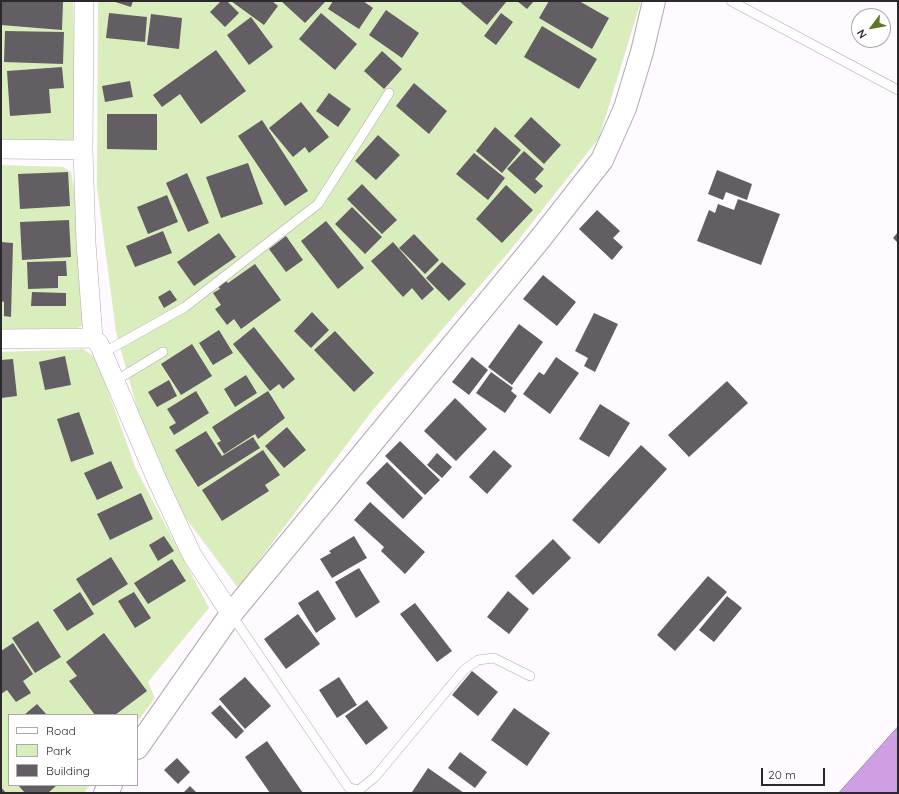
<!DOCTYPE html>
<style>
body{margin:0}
#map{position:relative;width:899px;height:794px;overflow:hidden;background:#fefaff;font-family:Quicksand,sans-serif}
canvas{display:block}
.frame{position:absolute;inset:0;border:2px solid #2b292c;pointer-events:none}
.legend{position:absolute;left:8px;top:714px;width:130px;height:72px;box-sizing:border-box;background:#fff;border:1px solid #aaa9ab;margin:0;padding:5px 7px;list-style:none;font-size:12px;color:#2b292c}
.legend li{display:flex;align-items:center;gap:8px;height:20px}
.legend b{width:20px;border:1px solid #aaa9ab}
.north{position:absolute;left:851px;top:8px;width:40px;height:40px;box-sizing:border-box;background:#fff;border:1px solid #aaa9ab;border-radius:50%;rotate:238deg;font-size:11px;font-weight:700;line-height:16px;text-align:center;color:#2b292c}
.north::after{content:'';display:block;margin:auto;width:14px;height:18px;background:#5c772a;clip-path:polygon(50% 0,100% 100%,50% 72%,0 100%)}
.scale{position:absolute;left:761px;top:768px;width:64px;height:18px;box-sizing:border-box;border:2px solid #2b292c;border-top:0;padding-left:5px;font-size:12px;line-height:14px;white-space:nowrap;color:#2b292c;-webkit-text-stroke:3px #fff;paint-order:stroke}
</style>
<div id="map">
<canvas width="899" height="794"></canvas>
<div class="frame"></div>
<ul class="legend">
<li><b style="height:5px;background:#fff"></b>Road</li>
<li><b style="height:11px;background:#d9eebc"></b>Park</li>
<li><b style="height:11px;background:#625e64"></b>Building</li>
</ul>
<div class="north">N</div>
<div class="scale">20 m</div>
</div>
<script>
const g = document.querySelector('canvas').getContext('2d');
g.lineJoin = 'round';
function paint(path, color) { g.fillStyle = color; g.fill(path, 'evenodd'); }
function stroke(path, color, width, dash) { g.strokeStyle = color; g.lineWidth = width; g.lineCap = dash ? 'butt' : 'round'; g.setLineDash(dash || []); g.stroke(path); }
paint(new Path2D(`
 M1,1H73L77,132L72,141L1,142Z
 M98,1H641L599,138L509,252L372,411L238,588L182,513L137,408L116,332L97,187Z
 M1,165L63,167L71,172L82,230L86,323L78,328L1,329Z
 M83,349L96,358L136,469L209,608L148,682L155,698L137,722V715H9V785H90L84,793H1V352Z`), '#d9eebc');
const water = new Path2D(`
 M898,727V793H839Z`);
paint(water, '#d09fe3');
stroke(water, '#9e7cac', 1);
paint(new Path2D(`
 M1,1L63,2L62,30L1,25Z
 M112,1H133L131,7Z
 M221,1H227L239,13L225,27L210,12Z
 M231,1H272L278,6L264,25Z
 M281,1H326L305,23Z
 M333,1H363L373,8L359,29L328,9Z
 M459,1H507L487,25Z
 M517,1H534L527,9Z
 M549,1H579L609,18L592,49L539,18Z
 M386,10L419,33L402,58L369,35Z
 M109,13L147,17L145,42L106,38Z
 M321,13L357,44L335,70L299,39Z
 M501,13L513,22L496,45L484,36Z
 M151,14L182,18L179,49L147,45Z
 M251,17L273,47L249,65L227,35Z
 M542,26L597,59L579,89L524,57Z
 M5,31L64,32L63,64L4,62Z
 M216,50L246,91L201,124L180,94L162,107L153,95Z
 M382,51L402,69L384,89L364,71Z
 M62,67L64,88L49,89L51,113L10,116L7,71Z
 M130,81L133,97L105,102L102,86Z
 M414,83L447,111L429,134L396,106Z
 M329,93L351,109L338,127L316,111Z
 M301,102L329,137L309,153L305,147L293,157L269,128Z
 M107,114H157V150L107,149Z
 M531,117L561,145L544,164L514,136Z
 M262,120L308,191L285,206L238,136Z
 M495,127L521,150L502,173L476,151Z
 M378,135L400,155L376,180L355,161Z
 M524,151L544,169L535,179L543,186L535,194L507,169Z
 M474,153L505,178L488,200L456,174Z
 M248,163L263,204L221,218L206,177Z
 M717,170L752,184L747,200L726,192L723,200L708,194Z
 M68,172L70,206L20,209L18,174Z
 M187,173L209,223L188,232L166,183Z
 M362,184L397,220L382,234L347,199Z
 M506,185L533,210L502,243L476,219Z
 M167,195L178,222L148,234L137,207Z
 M738,199L780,214L761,265L697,241L709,210L715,213L718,204L734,210Z
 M352,207L382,237L365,254L335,224Z
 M597,210L620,231L613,238L623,247L612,260L579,229Z
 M69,220L71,257L22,260L20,222Z
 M326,221L364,268L338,289L301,241Z
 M163,231L172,253L135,267L126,246Z
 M898,232V243L893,238Z
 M219,233L236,257L194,286L177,262Z
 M414,234L439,260L425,274L399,248Z
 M286,236L303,260L286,272L269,249Z
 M1,242L13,243L11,317L4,316V302L1,301Z
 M393,242L434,289L422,300L412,288L403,297L371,261Z
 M66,261L67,276H58V288L28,289L27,262Z
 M442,262L466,284L449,301L426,278Z
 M255,264L281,300L241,329L234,319L227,325L215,309L221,305L213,293L220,289L218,286L226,281L228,283Z
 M543,275L576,302L557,326L523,299Z
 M170,290L177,300L164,308L158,297Z
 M32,292L66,293V306H31Z
 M312,312L329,330L311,348L294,331Z
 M594,313L618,324L595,372L584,366L588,358L575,351Z
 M519,324L543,342L512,385L488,367Z
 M254,327L295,379L283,389L279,384L270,391L233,344Z
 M219,330L233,353L213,365L199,343Z
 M335,331L374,373L354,392L314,350Z
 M192,344L212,376L181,395L161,364Z
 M65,356L71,385L45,390L39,362Z
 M472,357L488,370L469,395L452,382Z
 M556,357L579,373L550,414L523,394L539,372L544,375Z
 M13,359L17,396L1,398V360Z
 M491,372L513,388L511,391L517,396L505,413L476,393Z
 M246,375L257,393L235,407L224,389Z
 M169,380L177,396L157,407L148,392Z
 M727,381L748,403L689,457L668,435Z
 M196,391L209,413L174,435L169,427L176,423L167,409Z
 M268,391L285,418L258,439L255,434L224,454L217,443L221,441L212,427Z
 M455,398L487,429L456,461L424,431Z
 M600,404L630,423L609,457L579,439Z
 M79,412L94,454L71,462L57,419Z
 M287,427L306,450L284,468L265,446Z
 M206,431L222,456L253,437L260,448L198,487L175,450Z
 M400,441L440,480L425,495L385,456Z
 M641,445L667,469L599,544L572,520Z
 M263,450L280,475L265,485L269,491L222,521L202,490Z
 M494,450L512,466L487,494L469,477Z
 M437,453L452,467L442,478L427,465Z
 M111,461L123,488L97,500L84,473Z
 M387,462L423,498L403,519L366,483Z
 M141,493L153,519L110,540L97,514Z
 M370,502L425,552L405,574L381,551L384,547L354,520Z
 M164,536L174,551L158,561L149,545Z
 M354,536L367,558L332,578L320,559L331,553L329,551Z
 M553,539L571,558L533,595L515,576Z
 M111,557L128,584L93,606L76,579Z
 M172,559L186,581L148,604L134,583Z
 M359,568L380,602L356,618L335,582Z
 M708,576L727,592L675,651L657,635Z
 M318,590L336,619L316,633L298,603Z
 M508,591L529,609L509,634L487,617Z
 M80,592L94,614L67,631L53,610Z
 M134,592L151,618L135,628L118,601Z
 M727,596L742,608L714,642L699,630Z
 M415,603L452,651L437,662L400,614Z
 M298,614L320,644L286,669L264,639Z
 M38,621L61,657L35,673L12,638Z
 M104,633L147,691L115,715H95L69,681L77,676L66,662Z
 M13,643L33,674L23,681L31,693L16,702L7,690L1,694V651Z
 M472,671L498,692L478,716L452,695Z
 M245,677L271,706L245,729L219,699Z
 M339,677L357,705L337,718L319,690Z
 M367,700L388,728L366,745L345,716Z
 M37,704L47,715H24Z
 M220,705L244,731L236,739L211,713Z
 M514,708L550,733L527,766L491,740Z
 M267,741L303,793H270L245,757Z
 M460,752L487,772L475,788L448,768Z
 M177,758L190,772L178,784L164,770Z
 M428,768L464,793L412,792Z
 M18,785H57L48,793H25Z
 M190,786L197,793H183Z
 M1,787L6,793H1Z`), '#625e64');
const service = new Path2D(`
 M731,1L898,90
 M103,353L185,307L318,204L389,93
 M115,381L163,352
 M231,614L349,788L359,790L375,777L464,670L478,660L494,658L530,676`);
const minor = new Path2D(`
 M84,1L83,150L86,243L93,338L99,344L157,480L192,555L231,614
 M1,149L83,150
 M1,339L93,338`);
const tertiary = new Path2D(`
 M137,748L231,614L540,239L602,160L625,108L642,52L654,1
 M105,793L111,785`);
stroke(service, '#afaab1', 10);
stroke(minor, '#afaab1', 20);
stroke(tertiary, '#afaab1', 24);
stroke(service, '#fff', 9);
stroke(minor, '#fff', 19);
stroke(tertiary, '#fff', 22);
</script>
